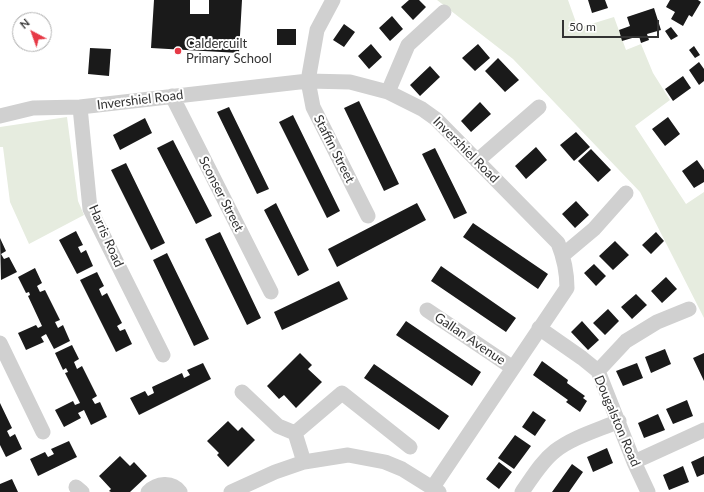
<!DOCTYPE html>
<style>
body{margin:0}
#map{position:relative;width:704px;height:492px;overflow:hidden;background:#fff;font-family:Lato,sans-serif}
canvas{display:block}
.north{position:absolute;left:12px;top:12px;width:40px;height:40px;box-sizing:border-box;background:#fff;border:1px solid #adadad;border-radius:50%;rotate:319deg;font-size:11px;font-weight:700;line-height:16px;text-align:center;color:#333}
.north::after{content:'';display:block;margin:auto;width:14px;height:18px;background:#e63946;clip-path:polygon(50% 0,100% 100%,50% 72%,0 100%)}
.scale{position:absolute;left:562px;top:20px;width:97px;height:18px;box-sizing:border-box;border:2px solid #333;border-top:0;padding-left:5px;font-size:12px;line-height:14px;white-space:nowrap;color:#333;-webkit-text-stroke:3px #fff;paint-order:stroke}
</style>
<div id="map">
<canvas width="704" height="492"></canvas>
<div class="north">N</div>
<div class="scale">50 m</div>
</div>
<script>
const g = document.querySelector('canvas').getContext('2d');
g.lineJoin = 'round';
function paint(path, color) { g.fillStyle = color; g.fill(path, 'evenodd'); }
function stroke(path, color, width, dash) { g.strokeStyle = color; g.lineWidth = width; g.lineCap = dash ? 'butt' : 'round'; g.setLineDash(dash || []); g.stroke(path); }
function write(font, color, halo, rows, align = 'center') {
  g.font = font + ' Lato,sans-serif'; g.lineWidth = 4; g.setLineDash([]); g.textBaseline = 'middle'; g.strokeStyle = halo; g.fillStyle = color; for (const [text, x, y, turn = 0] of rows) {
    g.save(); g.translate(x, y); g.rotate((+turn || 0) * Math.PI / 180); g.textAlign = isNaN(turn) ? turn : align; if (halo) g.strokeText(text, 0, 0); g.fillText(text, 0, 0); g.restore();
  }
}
paint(new Path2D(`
 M437,0H568L578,28L614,17L626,50L641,44L653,73L670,100L635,126L686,204L704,192V318L640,192L513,59Z
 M67,117L78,201L84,215L29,244L10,202L3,147H0V127Z`), '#e6ecdf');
paint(new Path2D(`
 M154,0H190V14H209V0H242L239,53L151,48Z
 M409,0H419L426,7L413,20L401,7Z
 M588,0H605L608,8L592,13Z
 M670,0H698L701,2L692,17L689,15L683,26L671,19L675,12L666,7Z
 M654,8L661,30L647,34L649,40L641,43L639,36L622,41L619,30L630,26L627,17Z
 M392,16L403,29L390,41L379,28Z
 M344,24L355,32L344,47L333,40Z
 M671,27L678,36L671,40L665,31Z
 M277,29H296V45H277Z
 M371,44L382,57L369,69L358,56Z
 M478,44L490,58L475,71L462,58Z
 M694,46L700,55L695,58L689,50Z
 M90,48L111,49L109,76L88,74Z
 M498,58L519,80L505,92L485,71Z
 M699,62L704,69V81L699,85L689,70Z
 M430,66L440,77L420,96L410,85Z
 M683,76L691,88L673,101L665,89Z
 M359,101L399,184L384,191L344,108Z
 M480,102L491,114L471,132L461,121Z
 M229,107L269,189L257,194L217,112Z
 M293,115L340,211L327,218L279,122Z
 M668,117L680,134L665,146L652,129Z
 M145,118L152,133L120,150L113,135Z
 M576,132L590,147L574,161L560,145Z
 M173,140L212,216L196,224L157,148Z
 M536,147L547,160L526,179L515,166Z
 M435,148L467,213L454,219L422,154Z
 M591,149L611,170L598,182L578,161Z
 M697,160L704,170V182L694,188L682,171Z
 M126,163L165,243L151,250L111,170Z
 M576,201L589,215L575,228L562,214Z
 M276,203L309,270L298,276L264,210Z
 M417,203L426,220L337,267L328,249Z
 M473,223L548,274L538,289L463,237Z
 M76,231L83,245L78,247L81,253L86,250L93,266L77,274L59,240Z
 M220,232L261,318L247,325L205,239Z
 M656,232L664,241L651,254L642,245Z
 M0,238L6,251L1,254L4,259L9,257L17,272L1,280Z
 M615,241L629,255L613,270L599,256Z
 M167,253L209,339L194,346L153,260Z
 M594,264L606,276L596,286L584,273Z
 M441,266L516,318L506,332L431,281Z
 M35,268L42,283L37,286L40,292L45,290L60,320L55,322L58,328L63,325L70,341L54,349L46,334L41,337L44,342L26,350L18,333L36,325L38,328L42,326L28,296L30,295L29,292L26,293L18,277Z
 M97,272L104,286L99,289L102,296L107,293L122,323L117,326L120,331L125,329L132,344L116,352L80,280Z
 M666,277L677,289L662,303L651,291Z
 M339,281L348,299L282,330L274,312Z
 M636,294L647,305L632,319L621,307Z
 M608,309L619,321L605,335L593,323Z
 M406,321L481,372L472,386L396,335Z
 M582,321L599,340L588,350L571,332Z
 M72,345L79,359L74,362L77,369L82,366L97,396L92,399L95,404L100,402L107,417L91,425L84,410L78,413L81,418L64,427L55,410L73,401L75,405L80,403L65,373L68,372L66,368L63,370L55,353Z
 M665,349L671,364L651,373L645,357Z
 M300,353L312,365L308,369L322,382L296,408L284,395L279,399L267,386Z
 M704,353V381L693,358Z
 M542,361L568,380L567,383L585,396L583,398L587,401L580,412L566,402L568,400L533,375Z
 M203,363L211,379L139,415L130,398L145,391L148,396L154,393L152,387L182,373L184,378L190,375L187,370Z
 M637,363L643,378L623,386L616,371Z
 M374,364L449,416L439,430L364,378Z
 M687,400L693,416L673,424L666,409Z
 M0,403L12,428L7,431L10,437L15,434L22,449L6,457L0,445Z
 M533,411L546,420L535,436L522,427Z
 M658,414L665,430L644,438L638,423Z
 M228,421L238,431L242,427L255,440L228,467L217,455L219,453L207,441Z
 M515,435L531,446L514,469L498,458Z
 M69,441L77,457L38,476L30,459L45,452L48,457L54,454L51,449Z
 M607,448L613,463L593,472L587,457Z
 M120,456L130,466L134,462L147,476L130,492H111L109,491L111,489L99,476Z
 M704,456V474L697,477L691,462Z
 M499,462L512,472L499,489L486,479Z
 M572,464L583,472L569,492H552Z
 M683,466L689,482L669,490L663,475Z
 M12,479L18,492H0V484Z`), '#1a1a1a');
stroke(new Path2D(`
 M333,0L317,30L308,81L313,107L368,216
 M388,92L408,45L444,12
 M172,96L271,292
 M80,107L90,209L163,355
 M0,116L33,108L80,107L308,81L350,82L388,92L422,109L436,119L558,243C564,258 567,272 567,288L433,487
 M477,161L539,107
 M563,255L594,229L626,193
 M427,310L513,368
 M539,328L582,358L598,371L634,462L648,492
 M0,343L43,432
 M598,371L626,341L657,322L689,309
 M242,392L278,426L295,433L304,462
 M295,433L342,393L410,447
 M634,462L704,430
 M76,487L82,492
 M148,492C157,483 172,481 180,492
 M231,492L275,472L304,462L348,455L385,462L402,469L439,492
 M522,492C532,478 541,462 555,451C573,437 598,430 619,421`), '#d0d0d0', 15);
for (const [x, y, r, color] of [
 [178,51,4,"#e63946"]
]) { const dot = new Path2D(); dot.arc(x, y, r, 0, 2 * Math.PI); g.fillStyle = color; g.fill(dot); stroke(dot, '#fff', 1.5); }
write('13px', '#333', '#fff', [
 ["Caldercuilt",186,44],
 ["Primary School",186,59]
], 'left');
write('13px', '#333', '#fff', [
 ["Invershiel Road",140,100,-7],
 ["Staffin Street",334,149,63],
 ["Invershiel Road",466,150,45],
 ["Sconser Street",221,194,63],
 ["Harris Road",106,236,66],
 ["Gallan Avenue",470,339,34],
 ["Dougalston Road",617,421,67]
]);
</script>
